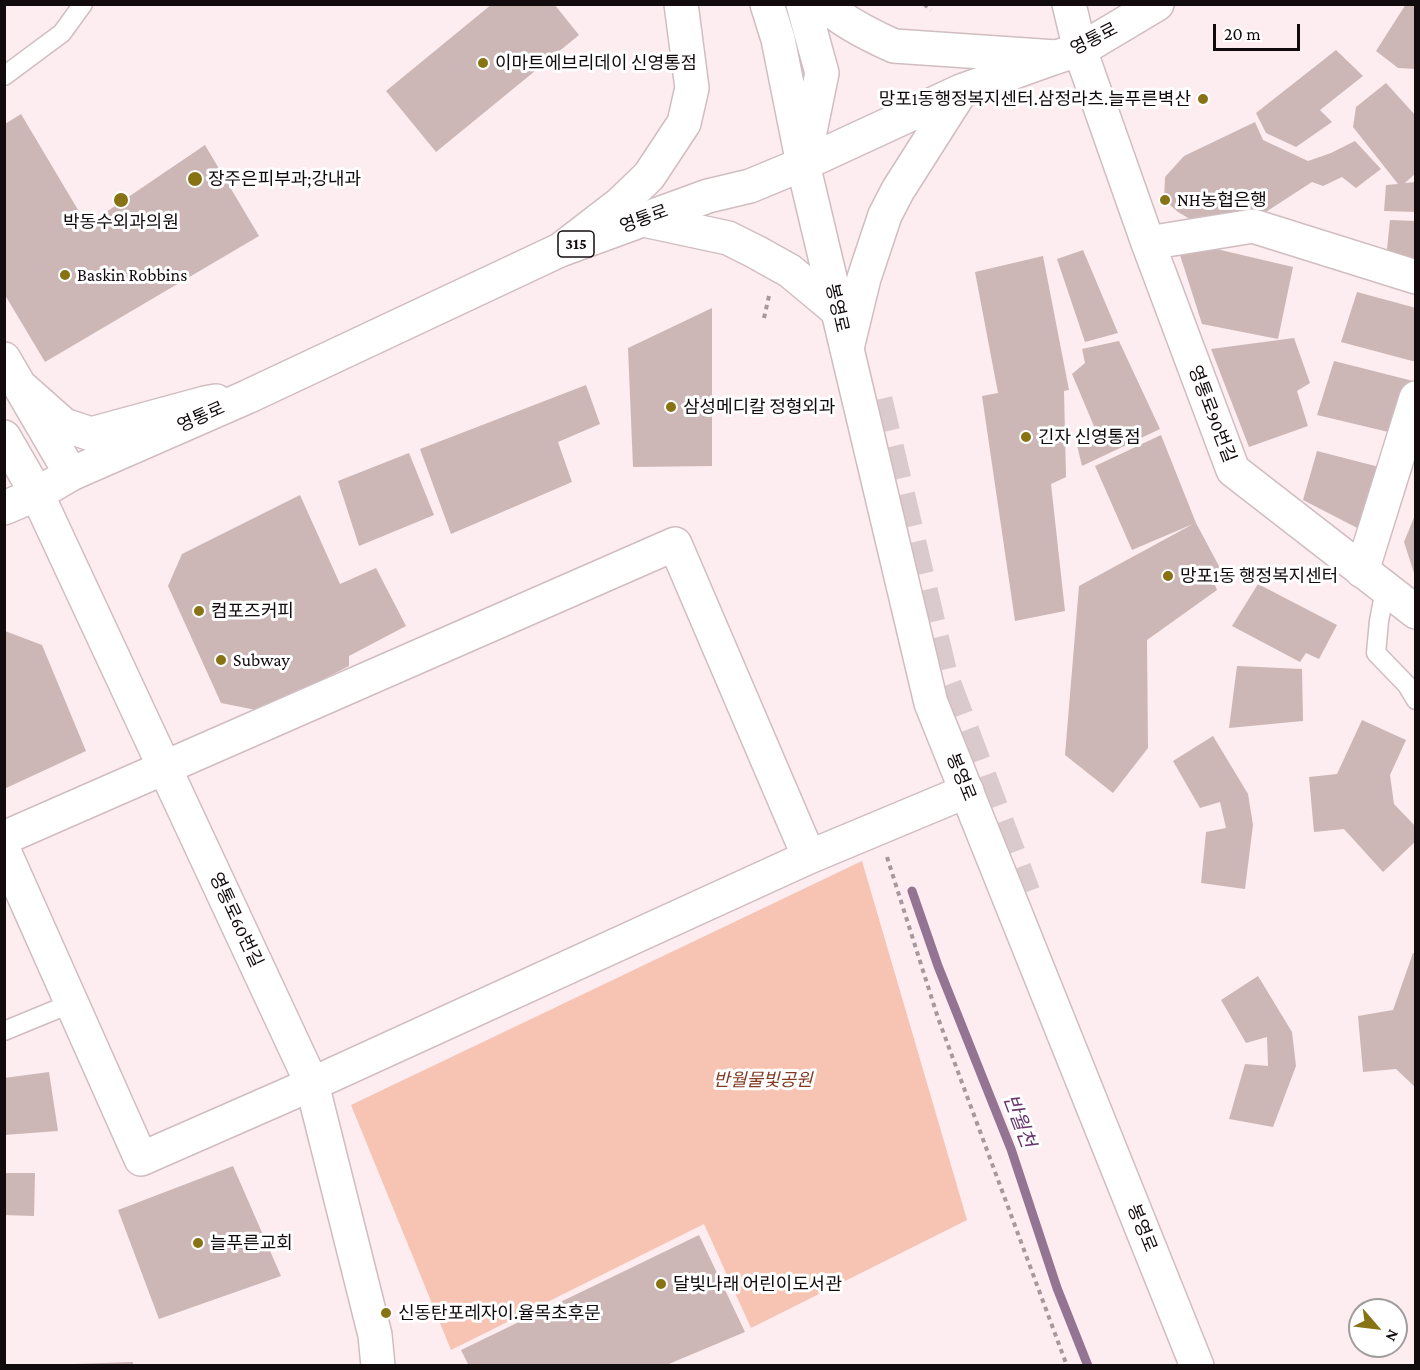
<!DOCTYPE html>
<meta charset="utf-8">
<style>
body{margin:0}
#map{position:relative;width:1420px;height:1370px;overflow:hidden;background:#fdecf0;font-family:"Crimson Pro",serif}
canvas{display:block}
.frame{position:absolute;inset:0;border:6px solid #120b0d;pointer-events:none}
.north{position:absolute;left:1348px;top:1298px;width:60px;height:60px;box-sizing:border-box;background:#fff;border:2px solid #a09d9e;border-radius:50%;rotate:118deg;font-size:16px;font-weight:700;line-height:24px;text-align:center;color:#120b0d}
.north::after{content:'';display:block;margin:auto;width:21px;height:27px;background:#877214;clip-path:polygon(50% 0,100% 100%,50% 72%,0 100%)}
.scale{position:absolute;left:1213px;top:24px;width:87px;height:27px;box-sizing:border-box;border:3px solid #120b0d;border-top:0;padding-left:8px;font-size:18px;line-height:21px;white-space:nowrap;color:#120b0d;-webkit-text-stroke:4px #fff;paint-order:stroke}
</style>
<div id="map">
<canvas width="1420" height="1370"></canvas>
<div class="frame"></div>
<div class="north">N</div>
<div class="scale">20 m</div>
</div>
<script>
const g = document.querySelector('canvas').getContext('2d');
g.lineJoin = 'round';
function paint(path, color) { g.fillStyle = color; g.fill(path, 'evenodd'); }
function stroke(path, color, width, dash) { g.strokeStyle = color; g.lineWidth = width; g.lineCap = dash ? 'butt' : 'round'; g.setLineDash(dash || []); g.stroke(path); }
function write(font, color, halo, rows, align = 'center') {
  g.font = font + ' "Crimson Pro","Noto Sans KR",serif'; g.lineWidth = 6; g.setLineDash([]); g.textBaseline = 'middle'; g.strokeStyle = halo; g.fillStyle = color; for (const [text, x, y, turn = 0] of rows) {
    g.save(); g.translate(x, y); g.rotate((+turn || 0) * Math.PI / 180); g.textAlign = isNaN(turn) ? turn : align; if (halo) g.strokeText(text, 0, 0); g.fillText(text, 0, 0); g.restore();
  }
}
paint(new Path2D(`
 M862,861L967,1220L751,1328L704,1224L451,1350L351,1105Z`), '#f7c3b2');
stroke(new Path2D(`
 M912,891L938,966L1011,1149L1057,1288L1088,1366`), '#947493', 9);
paint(new Path2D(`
 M492,4H554L579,35L436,152L386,91Z
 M1406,4H1416V69L1398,68L1376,51Z
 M1336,50L1363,76L1320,110L1332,122L1296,147L1266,133L1256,113Z
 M1386,83L1416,116V173L1405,183L1416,182V212L1384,211L1386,185L1398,184L1353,127L1356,107Z
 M21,114L87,225L205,145L259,236L45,362L5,295V124Z
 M1255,122L1263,140L1308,161L1331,153L1355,141L1381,169L1356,188L1342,177L1323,186L1312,182L1241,228L1195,222L1178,212L1164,200L1165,177L1184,156Z
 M1390,220L1416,221V262L1386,259Z
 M1191,243L1293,267L1278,339L1202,324L1180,255Z
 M1083,250L1118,333L1085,342L1057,259Z
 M1043,256L1069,390L1064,391L1066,477L1051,484L1065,611L1015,621L982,396L998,393L975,272Z
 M1357,292L1416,308V362L1341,342Z
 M712,308V466L633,467L628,348Z
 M1294,338L1310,383L1297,391L1308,426L1249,447L1211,349Z
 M1119,341L1160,429L1082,466L1075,437L1096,431L1072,374L1085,363L1082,349Z
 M1334,361L1413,381L1397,434L1317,415Z
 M586,385L600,424L558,442L572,482L451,534L420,449Z
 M1161,435L1196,523L1220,568L1211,575L1217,590L1147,640L1148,748L1113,793L1065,755L1079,586L1193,524L1132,550L1095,466Z
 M1317,451L1383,468L1363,531L1303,500Z
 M409,453L434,515L359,546L338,481Z
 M300,495L340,584L376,568L406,626L349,656V666L261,711L221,703L168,586L182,554Z
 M1415,515L1416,576H1415L1404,542Z
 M1258,584L1337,625L1319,659L1306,653L1300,662L1232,626Z
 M5,631L42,645L86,751L4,789Z
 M1237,666L1302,669L1303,721L1229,728Z
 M1362,720L1406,740L1390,775L1394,804L1416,827V841L1383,872L1344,829L1314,832L1309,777L1337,774Z
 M1213,736L1248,794L1253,825L1245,889L1201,883L1206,832L1226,828L1220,802L1200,808L1173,761Z
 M1413,953L1416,954V1088L1396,1069L1363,1072L1358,1016L1393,1010Z
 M1258,976L1292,1032L1296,1066L1273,1127L1229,1119L1245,1064L1268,1066L1267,1037L1246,1043L1221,1000Z
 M49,1072L58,1131L4,1135V1078Z
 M233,1166L281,1276L159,1319L118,1210Z
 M4,1173H35L34,1216L4,1215Z
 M699,1235L745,1332L664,1366H469L461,1350Z
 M133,1362V1366H74V1364Z`), '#ccb7b6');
stroke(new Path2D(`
 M876,400L941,674L1024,893`), '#dacace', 33, [33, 16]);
const lane = new Path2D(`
 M4,76L62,33L83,4
 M1385,589L1379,621L1376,653L1407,685L1416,700
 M4,1031L72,1003`);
const street = new Path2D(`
 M1069,4L1080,50L1148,243L1233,470L1416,612
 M1148,243L1253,226L1416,277
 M1362,571L1416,398
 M4,838L675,544L809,857
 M4,851L141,1159L312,1084L809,857L967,791`);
const secondary = new Path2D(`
 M4,359L71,474
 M20,386L64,425L91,434L205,403L216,401
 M4,437L37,494L312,1084L375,1335L378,1366`);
const primary = new Path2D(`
 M644,220L728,238L756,252L790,271L838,311
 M847,348L864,278L885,215L898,190L961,91
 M4,508L37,494L71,474L247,397L560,250L708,196L750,186L803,164L961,91L1056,57L1080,50L1157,4`);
const highway = new Path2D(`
 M767,4L778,39L803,164L931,703L1197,1366
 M803,4L822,73L806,151
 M823,4C844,22 869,35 894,46L1056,57
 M560,250L621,203L649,176L684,123L692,88L681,4`);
stroke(lane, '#d0bdc1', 21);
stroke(street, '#d0bdc1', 36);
stroke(secondary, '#d0bdc1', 36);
stroke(primary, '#d0bdc1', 36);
stroke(highway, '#d0bdc1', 36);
stroke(new Path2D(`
 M924,4L931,10
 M764,318L769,296
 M887,857L938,1018L1067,1366`), '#a6989c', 4, [4.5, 4.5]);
stroke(lane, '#fff', 18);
stroke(street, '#fff', 33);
stroke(secondary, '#fff', 33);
stroke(primary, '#fff', 33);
stroke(highway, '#fff', 33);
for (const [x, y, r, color] of [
 [483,63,6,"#877214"],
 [1203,99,6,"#877214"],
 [195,179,8,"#877214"],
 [121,200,8,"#877214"],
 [1165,200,6,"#877214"],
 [65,275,6,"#877214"],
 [671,407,6,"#877214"],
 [1026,437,6,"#877214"],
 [1168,576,6,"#877214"],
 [199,611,6,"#877214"],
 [221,660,6,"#877214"],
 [198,1243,6,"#877214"],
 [661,1284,6,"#877214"],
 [386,1313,6,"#877214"]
]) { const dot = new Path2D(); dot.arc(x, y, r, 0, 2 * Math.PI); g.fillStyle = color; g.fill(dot); stroke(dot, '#fff', 2); }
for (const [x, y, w] of [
 [576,244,36]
]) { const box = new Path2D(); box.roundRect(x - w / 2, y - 13, w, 26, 4.5); g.fillStyle = '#fff'; g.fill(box); stroke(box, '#120b0d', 1.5); }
write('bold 16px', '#120b0d', null, [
 ["315",576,244]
]);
write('18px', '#120b0d', '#fff', [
 ["영통로",1094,39,-27],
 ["영통로",644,219,-20],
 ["봉영로",837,308,77],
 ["영통로90번길",1212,414,69],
 ["영통로",201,417,-24],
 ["봉영로",961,777,68],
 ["영통로60번길",236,920,65],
 ["봉영로",1142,1228,68]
]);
write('18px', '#120b0d', '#fff', [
 ["이마트에브리데이 신영통점",495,63],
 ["망포1동행정복지센터.삼정라츠.늘푸른벽산",1191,99,"right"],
 ["장주은피부과;강내과",208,179],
 ["NH농협은행",1177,200],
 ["박동수외과의원",121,222,"center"],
 ["Baskin Robbins",77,275],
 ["삼성메디칼 정형외과",683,407],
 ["긴자 신영통점",1038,437],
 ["망포1동 행정복지센터",1180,576],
 ["컴포즈커피",211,611],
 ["Subway",233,660],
 ["늘푸른교회",210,1243],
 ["달빛나래 어린이도서관",673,1284],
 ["신동탄포레자이.율목초후문",398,1313]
], 'left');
write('italic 18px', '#833920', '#fff', [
 ["반월물빛공원",763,1080]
]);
write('italic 20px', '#68346c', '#fff', [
 ["반월천",1019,1121,69]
]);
</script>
